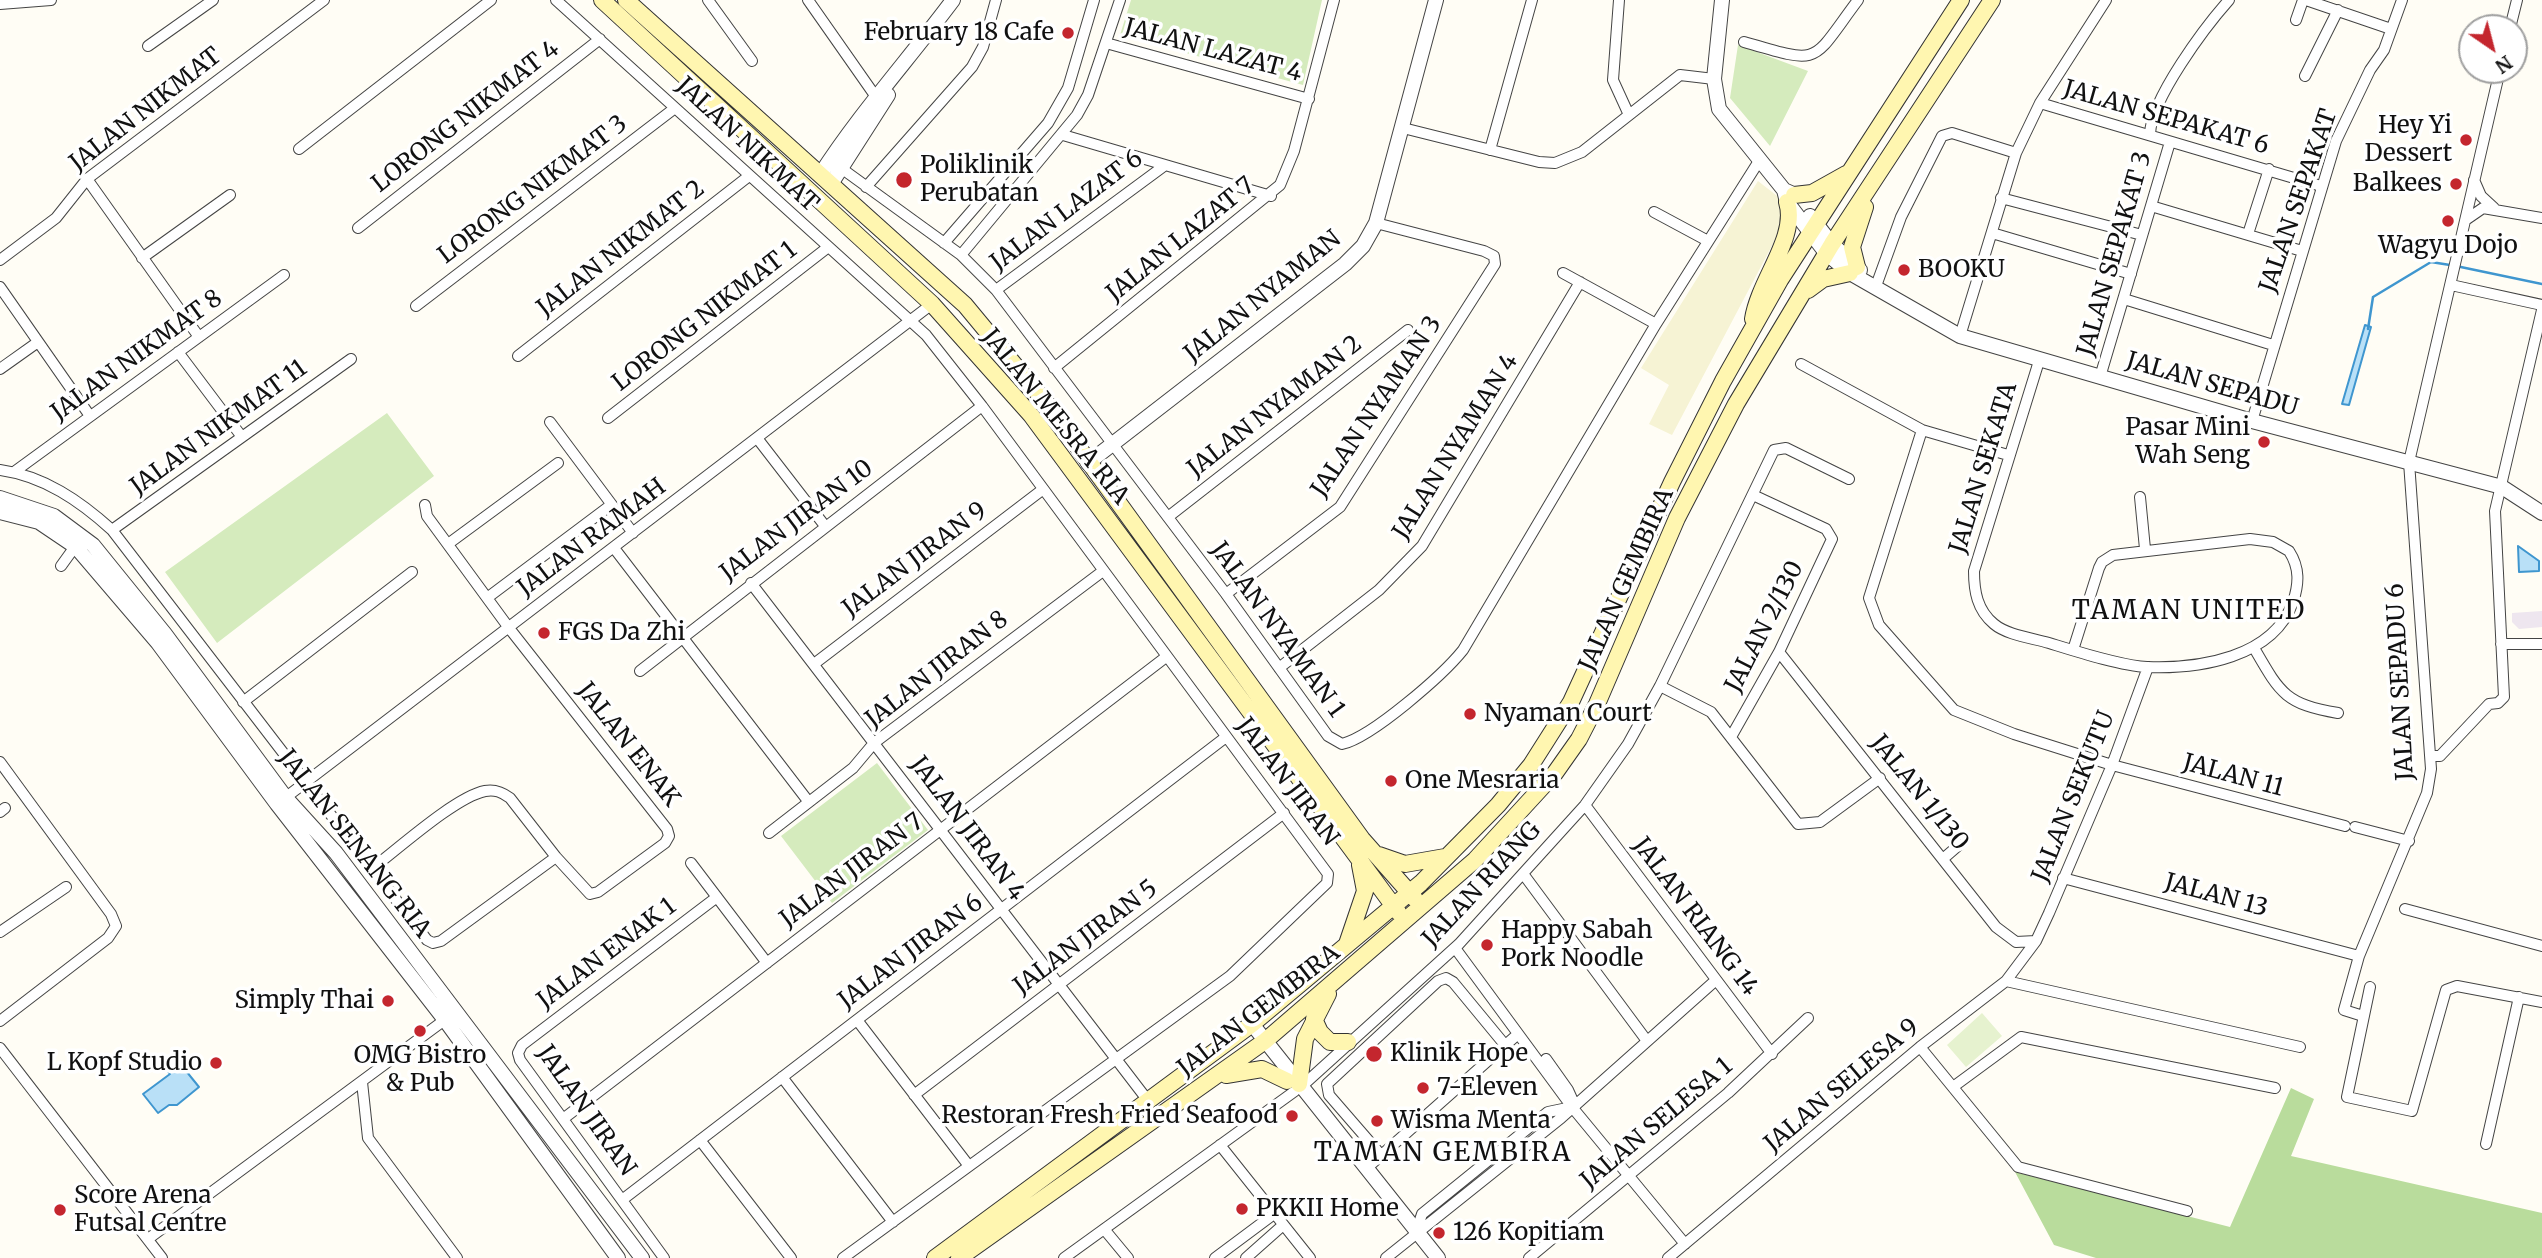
<!DOCTYPE html>
<style>
body{margin:0}
#map{position:relative;width:2542px;height:1258px;overflow:hidden;background:#fffdf5;font-family:Merriweather,serif}
canvas{display:block}
.north{position:absolute;left:2458px;top:14px;width:70px;height:70px;box-sizing:border-box;background:#fff;border:2px solid #a0a0a0;border-radius:50%;rotate:145deg;font-size:19px;font-weight:700;line-height:28px;text-align:center;color:#111}
.north::after{content:'';display:block;margin:auto;width:24px;height:32px;background:#c4262e;clip-path:polygon(50% 0,100% 100%,50% 72%,0 100%)}
</style>
<div id="map">
<canvas width="2542" height="1258"></canvas>
<div class="north">N</div>
</div>
<script>
const g = document.querySelector('canvas').getContext('2d');
g.lineJoin = 'round';
function paint(path, color) { g.fillStyle = color; g.fill(path, 'evenodd'); }
function stroke(path, color, width, dash) { g.strokeStyle = color; g.lineWidth = width; g.lineCap = dash ? 'butt' : 'round'; g.setLineDash(dash || []); g.stroke(path); }
function write(font, color, halo, rows, align = 'center') {
  g.font = font + ' Merriweather,serif'; g.lineWidth = 7; g.setLineDash([]); g.textBaseline = 'middle'; g.strokeStyle = halo; g.fillStyle = color; for (const [text, x, y, turn = 0] of rows) {
    g.save(); g.translate(x, y); g.rotate((+turn || 0) * Math.PI / 180); g.textAlign = isNaN(turn) ? turn : align; if (halo) g.strokeText(text, 0, 0); g.fillText(text, 0, 0); g.restore();
  }
}
paint(new Path2D(`
 M2542,611V627L2519,629L2512,622V613Z`), '#eee6ef');
paint(new Path2D(`
 M1758,181L1781,199L1784,223L1672,435L1649,424L1669,385L1641,368Z`), '#f6f3d4');
paint(new Path2D(`
 M1131,0H1322L1303,85L1120,35Z
 M1738,45L1808,71L1770,146L1730,98Z
 M387,413L434,476L217,643L165,572Z
 M877,763L928,830L832,903L781,836Z`), '#d5ebbd');
paint(new Path2D(`
 M2291,1088L2314,1099L2291,1156L2542,1213V1258H2096L2054,1245L2015,1172L2230,1227Z`), '#b9dc9c');
paint(new Path2D(`
 M1982,1013L2002,1036L1966,1067L1947,1045Z`), '#e6f2cf');
const water = new Path2D(`
 M2365,325L2371,327L2349,405L2342,404Z
 M2518,546L2539,561V571L2519,572Z
 M178,1061L199,1087L177,1105H169L158,1113L143,1094L170,1074L166,1069Z`);
paint(water, '#b9e0f7');
stroke(water, '#3f96cf', 2);
stroke(new Path2D(`
 M2456,266L2542,284
 M2368,329L2373,297L2431,262L2450,265`), '#3f96cf', 2.5);
const minor = new Path2D(`
 M556,0L926,335L982,406L1328,874L1327,883L1230,976L843,1258
 M708,0L752,61
 M808,0L876,97
 M1619,0L1613,80L1629,115
 M2306,0L2391,29
 M0,4L51,0
 M2296,20L2303,0
 M2510,28L2517,0
 M1744,42C1823,65 1810,64 1858,0
 M1106,43L1309,99
 M148,46L213,0
 M2305,76L2338,10
 M2040,103L2321,186
 M1403,128L1539,162L1555,163L1582,152L1680,75L1714,79
 M2150,134C2151,99 2205,27 2229,0
 M1063,135L1271,196
 M299,149L491,0
 M1490,150L1532,0
 M841,168L961,255L996,290L1226,594L1328,736L1342,744C1372,737 1443,675 1463,650L1656,324L1759,161
 M87,179L199,337
 M2474,180L2481,196L2494,208
 M866,187L972,67L983,47L996,0
 M2001,198L2142,235
 M2151,206L2302,251
 M1654,212L1708,241
 M2467,219L2483,208L2542,218
 M358,228L600,39
 M1992,233L2131,274
 M2248,234L2269,169
 M944,243L1048,123L1068,88L1094,0
 M961,255L1077,115L1088,95L1120,0
 M142,258L230,195
 M0,260L56,218L87,179L324,0
 M1563,273L1656,324
 M2451,285L2542,305
 M1876,286L1901,217L1942,136L1952,133L2016,153
 M0,287L90,416
 M996,290L1164,166
 M2124,299L2273,345
 M416,306L675,108
 M1960,336L2016,153L2040,103L2106,0
 M178,352L242,437
 M518,356L749,176
 M2039,361L1974,571C1974,591 1977,610 1994,624C2007,635 2032,638 2049,643C2075,651 2121,666 2147,667C2199,669 2273,658 2293,602C2299,584 2300,568 2289,551L2273,542L2250,539L2113,555L2102,562L2099,568L2073,650
 M1801,364L1922,430L2008,455
 M1054,368L1280,185L1294,151L1334,0
 M0,369L38,342
 M2100,377L2170,142
 M608,418L827,248
 M2252,421L2336,141L2370,70L2384,50L2402,0
 M550,422L633,533
 M1922,430L1869,598L1879,625L1954,710L2014,734L2112,765L2345,826
 M757,438L825,526
 M0,470C44,476 80,501 112,530L427,940L433,943L441,941L556,857
 M14,472L284,275
 M2140,497L2145,549
 M1168,517L1408,330
 M112,530L351,359
 M448,544L558,463
 M614,548L808,801
 M61,566L79,541
 M751,583L1149,1102
 M1226,594L1340,507L1495,264L1494,256L1484,251L1376,223
 M487,598L611,505
 M2501,644H2542
 M2254,648C2280,693 2285,704 2338,713
 M1779,652L1996,927L2016,942L2036,941
 M814,664L1042,490
 M1279,668L1379,590L1422,546L1580,282
 M640,671L982,406
 M1660,686L1711,712L1798,824L1820,822L1880,778
 M243,702L412,572
 M1731,737L1779,652L1832,539L1826,529L1753,495
 M2431,756H2440L2489,704L2498,703L2504,697L2495,511L2542,310
 M0,762L111,914L116,926L108,938L0,1021
 M281,801L932,304
 M1585,805L1772,1054
 M0,812L5,808
 M2355,827L2409,841
 M769,833L853,768L874,743L1103,571
 M1944,858L1959,845
 M691,863L767,963
 M370,870C397,850 455,797 485,791C495,789 502,792 510,798L556,857L590,894L598,892L665,843L669,836L667,829L509,628L427,516L425,505
 M1524,875L1647,1041
 M2063,878L2359,956
 M2405,909L2542,946
 M0,932L66,887
 M1455,948L1572,1107L1685,1244
 M2006,981L2300,1047
 M2370,987L2347,1097L2412,1111L2446,990L2457,986L2542,1002
 M2363,1016L2344,1010L2359,956L2427,793L2431,769L2409,462L2500,70
 M857,1020L969,1166
 M1920,1047L2018,1167L2187,1211
 M0,1048L162,1258
 M1546,1059L1568,1090L1573,1101
 M782,1077L893,1222
 M362,1082L368,1138L457,1258
 M1301,1087L1459,944L1585,805L1628,744L1660,686L1774,450L1786,448L1849,479
 M1953,1087L2021,1037L2275,1088
 M914,1095L1284,813
 M563,1119L1166,657
 M700,1140L791,1258
 M2486,1144L2519,997
 M1220,1145L1310,1258
 M1381,1155L1329,1095L1327,1084L1438,981L1446,978L1453,982L1505,1045
 M1368,1167L1518,1034
 M622,1200L1226,737
 M1104,1229L1128,1258
 M1416,1232L1422,1214L1548,1112L1572,1107
 M148,1239L450,1016
 M664,1258L520,1060L518,1053L522,1045L717,897
 M1064,1258L1295,1091
 M1215,1258L1274,1214
 M1246,1258L1282,1226
 M1386,1258L1561,1118L1716,980
 M1529,1258L1728,1093L1808,1018
 M1668,1258L1920,1047L2006,981L2036,941L2049,913L2112,765L2148,667`);
const tertiary = new Path2D(`
 M1722,0L1714,79L1719,109L1784,190L1793,194
 M820,175C860,113 909,59 953,0
 M831,184L888,95
 M1784,190L1787,202L1826,253L1850,273L1960,336L2252,421L2502,487L2542,513
 M1810,216L1832,244L1860,270
 M1088,463L1345,264L1363,246L1376,223L1436,0
 M0,498L54,516L93,545L165,634L286,798L336,853L642,1258
 M0,512L39,522L76,547L158,643L277,804L445,1020L618,1258
 M1252,1024L1438,1258`);
const secondary = new Path2D(`
 M602,0L932,304L1031,415L1398,912
 M626,0L965,305L1047,404L1362,839L1415,899
 M1794,195L1812,193L1846,174
 M1857,267L1852,247L1865,207
 M1808,290L1823,279L1850,273
 M1753,319C1759,280 1798,237 1787,202
 M1379,855L1405,864L1445,857
 M1347,944L1365,891L1360,865
 M1314,1019L1320,1032L1330,1042H1348
 M1226,1075L1262,1069L1287,1081
 M1299,1084L1305,1039L1328,994
 M935,1258L1252,1024L1421,883L1498,805L1531,765L1571,702L1672,482L1723,381L1780,280L1961,0
 M959,1258L1265,1041L1475,860L1555,773L1579,739L1597,704L1677,518L1736,404L1832,244L1992,0`);
stroke(minor, '#444', 12);
stroke(tertiary, '#444', 16);
stroke(secondary, '#333', 18);
stroke(minor, '#fff', 10);
stroke(tertiary, '#fff', 14);
stroke(secondary, '#fff6b0', 16);
for (const [x, y, r, color] of [
 [1068,33,7,"#c4262e"],
 [2466,140,7,"#c4262e"],
 [904,180,9,"#c4262e"],
 [2456,184,7,"#c4262e"],
 [2448,221,7,"#c4262e"],
 [1904,270,7,"#c4262e"],
 [2264,442,7,"#c4262e"],
 [544,633,7,"#c4262e"],
 [1470,714,7,"#c4262e"],
 [1391,781,7,"#c4262e"],
 [1487,945,7,"#c4262e"],
 [388,1001,7,"#c4262e"],
 [420,1031,7,"#c4262e"],
 [1374,1054,9,"#c4262e"],
 [216,1063,7,"#c4262e"],
 [1423,1088,7,"#c4262e"],
 [1292,1116,7,"#c4262e"],
 [1377,1121,7,"#c4262e"],
 [1242,1209,7,"#c4262e"],
 [60,1210,7,"#c4262e"],
 [1439,1233,7,"#c4262e"]
]) { const dot = new Path2D(); dot.arc(x, y, r, 0, 2 * Math.PI); g.fillStyle = color; g.fill(dot); stroke(dot, '#fff', 2.5); }
write('24px', '#111', '#fff', [
 ["February 18 Cafe",1054,33,"right"],
 ["Hey Yi",2452,126,"right"],
 ["Dessert",2452,154,"right"],
 ["Poliklinik",920,166],
 ["Perubatan",920,194],
 ["Balkees",2442,184,"right"],
 ["Wagyu Dojo",2448,246,"center"],
 ["BOOKU",1918,270],
 ["Pasar Mini",2250,428,"right"],
 ["Wah Seng",2250,456,"right"],
 ["FGS Da Zhi",558,633],
 ["Nyaman Court",1484,714],
 ["One Mesraria",1405,781],
 ["Happy Sabah",1501,931],
 ["Pork Noodle",1501,959],
 ["Simply Thai",374,1001,"right"],
 ["Klinik Hope",1390,1054],
 ["OMG Bistro",420,1056,"center"],
 ["& Pub",420,1084,"center"],
 ["L Kopf Studio",202,1063,"right"],
 ["7-Eleven",1437,1088],
 ["Restoran Fresh Fried Seafood",1278,1116,"right"],
 ["Wisma Menta",1391,1121],
 ["Score Arena",74,1196],
 ["Futsal Centre",74,1224],
 ["PKKII Home",1256,1209],
 ["126 Kopitiam",1453,1233]
], 'left');
write('24px', '#111', '#fff', [
 ["JALAN LAZAT 4",1213,51,15],
 ["JALAN NIKMAT",146,110,-38],
 ["LORONG NIKMAT 4",466,117,-38],
 ["JALAN SEPAKAT 6",2166,118,16],
 ["JALAN NIKMAT",747,145,43],
 ["LORONG NIKMAT 3",533,190,-37],
 ["JALAN SEPAKAT",2299,201,-71],
 ["JALAN LAZAT 6",1067,211,-37],
 ["JALAN LAZAT 7",1181,240,-39],
 ["JALAN NIKMAT 2",621,249,-38],
 ["JALAN SEPAKAT 3",2115,254,-74],
 ["JALAN NYAMAN",1263,297,-39],
 ["LORONG NIKMAT 1",705,317,-38],
 ["JALAN NIKMAT 8",137,356,-36],
 ["JALAN SEPADU",2212,385,16],
 ["JALAN NYAMAN 2",1275,407,-38],
 ["JALAN NYAMAN 3",1377,407,-56],
 ["JALAN MESRA RIA",1055,417,51],
 ["JALAN NIKMAT 11",219,428,-36],
 ["JALAN NYAMAN 4",1456,447,-58],
 ["JALAN SEKATA",1984,468,-73],
 ["JALAN JIRAN 10",797,521,-37],
 ["JALAN RAMAH",592,538,-37],
 ["JALAN JIRAN 9",915,560,-37],
 ["JALAN GEMBIRA",1627,580,-66],
 ["JALAN 2/130",1765,627,-63],
 ["JALAN NYAMAN 1",1277,630,54],
 ["JALAN JIRAN 8",937,670,-38],
 ["JALAN SEPADU 6",2401,682,-93],
 ["JALAN ENAK",628,745,52],
 ["JALAN 11",2233,776,15],
 ["JALAN JIRAN",1287,782,53],
 ["JALAN 1/130",1919,793,51],
 ["JALAN SEKUTU",2074,797,-68],
 ["JALAN JIRAN 4",967,829,53],
 ["JALAN SENANG RIA",354,844,52],
 ["JALAN JIRAN 7",852,871,-37],
 ["JALAN RIANG",1482,885,-47],
 ["JALAN 13",2216,896,15],
 ["JALAN RIANG 14",1695,917,53],
 ["JALAN JIRAN 5",1086,938,-37],
 ["JALAN JIRAN 6",911,952,-37],
 ["JALAN ENAK 1",607,954,-37],
 ["JALAN GEMBIRA",1259,1011,-38],
 ["JALAN SELESA 9",1842,1086,-40],
 ["JALAN JIRAN",586,1111,55],
 ["JALAN SELESA 1",1657,1124,-40]
]);
g.letterSpacing = '2px';
write('26px', '#111', '#fff', [
 ["TAMAN UNITED",2189,612],
 ["TAMAN GEMBIRA",1443,1154]
]);
g.letterSpacing = '0px';
</script>
